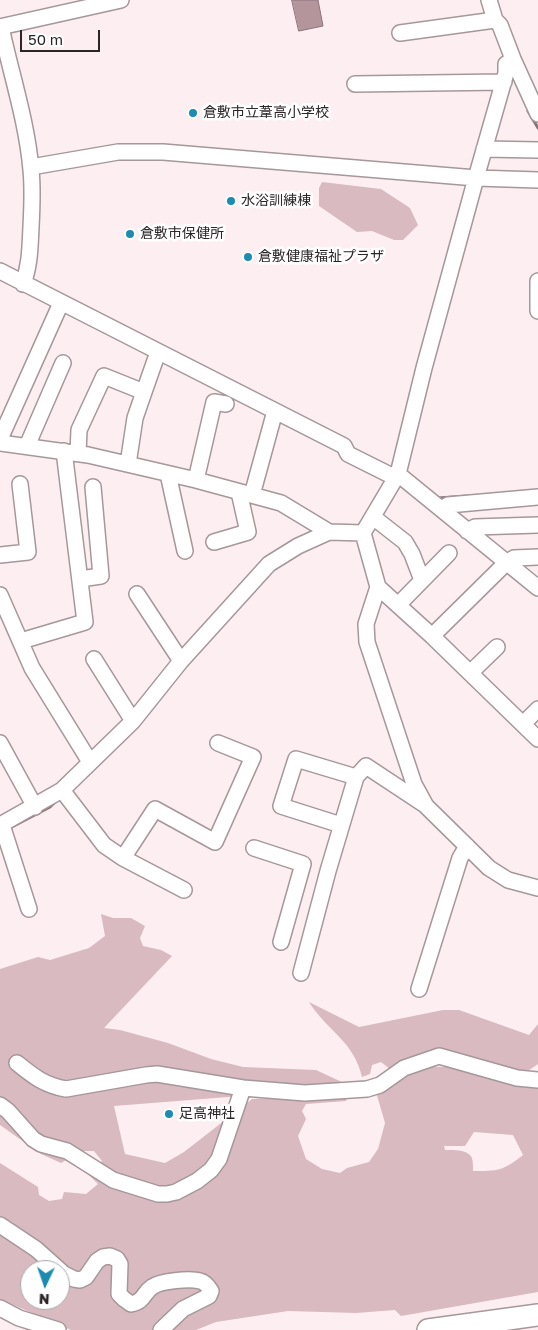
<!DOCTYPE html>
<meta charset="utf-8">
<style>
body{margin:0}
#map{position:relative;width:538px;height:1330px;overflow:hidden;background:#fdeff1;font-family:"Golos Text",sans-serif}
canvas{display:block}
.north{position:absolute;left:20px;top:1260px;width:50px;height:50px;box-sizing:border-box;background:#fff;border:1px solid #aaa8a9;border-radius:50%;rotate:183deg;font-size:14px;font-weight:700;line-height:20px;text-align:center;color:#2b2527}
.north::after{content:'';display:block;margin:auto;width:18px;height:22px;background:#1b8bb0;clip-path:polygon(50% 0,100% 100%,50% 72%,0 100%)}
.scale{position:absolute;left:20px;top:30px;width:80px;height:22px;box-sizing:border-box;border:2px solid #2b2527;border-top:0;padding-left:6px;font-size:15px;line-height:18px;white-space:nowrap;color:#2b2527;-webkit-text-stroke:4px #fff;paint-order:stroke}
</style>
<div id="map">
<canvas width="538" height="1330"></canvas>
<div class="north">N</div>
<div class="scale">50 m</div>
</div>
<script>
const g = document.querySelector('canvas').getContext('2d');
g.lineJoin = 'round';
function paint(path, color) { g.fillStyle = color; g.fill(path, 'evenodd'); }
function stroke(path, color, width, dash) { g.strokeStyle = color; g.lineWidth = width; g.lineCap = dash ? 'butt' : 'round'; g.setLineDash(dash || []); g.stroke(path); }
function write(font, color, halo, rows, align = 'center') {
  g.font = font + ' "Golos Text","Noto Sans JP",sans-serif'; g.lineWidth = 5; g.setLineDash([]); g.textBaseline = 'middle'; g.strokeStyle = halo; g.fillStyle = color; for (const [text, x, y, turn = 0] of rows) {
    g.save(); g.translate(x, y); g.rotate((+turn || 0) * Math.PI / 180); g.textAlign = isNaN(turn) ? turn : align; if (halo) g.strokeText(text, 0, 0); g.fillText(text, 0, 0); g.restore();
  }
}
paint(new Path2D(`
 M322,182L381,189L410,208L418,225L403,240H394L372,231L357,232L319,206V188Z
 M101,914L113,918H131L145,926L140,938L143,946L161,950L172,956L104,1028L120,1030L168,1043L211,1059L243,1067L316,1070L344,1083L304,1091L114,1106L125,1154L165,1163L184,1152L252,1099L348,1095L346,1101L306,1104L302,1111L306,1119L298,1136L306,1159L322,1169L340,1173L347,1168L369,1162L378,1149L385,1123L376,1092C389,1085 403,1075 417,1070C447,1059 506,1079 538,1086V1292L401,1316L395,1310L356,1313L288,1311L216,1322L196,1330H71L0,1299V1163L38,1187L39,1195L49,1201L62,1199L64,1192L86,1194L98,1184L88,1174L102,1161L94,1151H81L61,1163L41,1154L0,1125V969L38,957L50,960L89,948L105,936ZM474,1132L513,1135L523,1155C503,1171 498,1171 473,1171C473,1167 473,1162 472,1158C468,1149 453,1150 445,1150L444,1146H465ZM30,1270H60V1300H30Z
 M309,1002L359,1027L443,1010H459L529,1035L538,1024V1064L522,1075L486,1065L454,1051L443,1050L407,1058L390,1069L381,1062L372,1065L370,1074L362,1077C354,1041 327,1031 309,1002Z`), '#d8bac0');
const water = new Path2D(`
 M292,0H318L323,26L299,31Z`);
paint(water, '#b5959c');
stroke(water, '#8c7379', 1);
stroke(new Path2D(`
 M528,111L538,128
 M438,498L468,496
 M8,829L50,807L56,801`), '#8c7379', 3);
const minor = new Path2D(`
 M489,0L495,20L500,25L513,59L538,114
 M0,27L121,0
 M1,27C11,74 27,122 31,170C33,189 32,208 31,227C30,247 30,265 23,284
 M400,33L495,20
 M513,59L506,64V73L476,178L424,368L398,474L363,533L378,587L432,636L538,739
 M355,84L504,82
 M484,149L538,150
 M31,167L118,152H163L476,178L538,180
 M0,271L344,446L348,454L396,478
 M538,281V311
 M0,439L61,303
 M0,443L88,455L196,480L281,503L329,532L363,533
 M27,446L63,363
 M78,453L79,430L104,376L144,392L158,352
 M128,464L135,418L144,392
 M168,474L185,551
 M398,474L441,509L448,505L538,497
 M196,480L214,402L226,404
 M252,495L275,411
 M441,509L538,588
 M373,517L405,542L412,554L422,580
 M467,531L475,527L538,525
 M214,542L248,532L239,492
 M0,555L28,552L20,484
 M80,579L101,576L93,487
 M378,587L366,624L367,642L414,784L426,806L489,868L508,880L538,888
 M137,594L181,661
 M0,595L32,668L90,762
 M398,605L449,553
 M432,636L507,562L514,558L538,557
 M21,641L85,622L64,451
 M94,659L133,721
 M470,673L497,647
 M523,724L538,709
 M0,743L35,807
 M62,790L104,845L123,858L184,890
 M0,825L62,790L133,721L181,661L269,564L298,546L329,532
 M2,825L29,909
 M341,825L281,806L296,759L356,777
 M254,848L303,864L281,942
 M123,858L155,809L215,842L253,757L218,743
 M301,973L328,871L356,777L366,766L425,805
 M419,989L460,858L467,846
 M17,1063C33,1076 44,1085 66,1089L146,1075L157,1074L243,1088L305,1093L367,1089L380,1085L404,1068L439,1056L517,1078L538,1080
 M0,1105L8,1111L33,1139L41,1144L67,1151L113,1180L158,1194H167L176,1192L197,1181L211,1170L219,1159L243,1088
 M0,1225L36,1249L64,1274L74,1279L80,1280L86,1277L97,1261L103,1257L110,1256L117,1259L120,1264L119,1294L124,1299L131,1304C145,1301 143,1293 152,1287C160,1281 190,1278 200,1281C205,1282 208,1286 211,1291L209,1296L183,1309L161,1330
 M0,1308L19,1318L58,1330`);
const highway = new Path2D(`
 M428,1330L538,1315`);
stroke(minor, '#a5979a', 18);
stroke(highway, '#a5979a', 24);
stroke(minor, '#fff', 15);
stroke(highway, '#fff', 21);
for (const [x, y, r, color] of [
 [193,113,5,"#1b8bb0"],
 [231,201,5,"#1b8bb0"],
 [130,234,5,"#1b8bb0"],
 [248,257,5,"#1b8bb0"],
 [169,1114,5,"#1b8bb0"]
]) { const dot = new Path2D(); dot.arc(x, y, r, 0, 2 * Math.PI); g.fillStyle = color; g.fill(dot); stroke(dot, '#fff', 2); }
write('14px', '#2b2527', '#fff', [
 ["倉敷市立葦高小学校",203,113],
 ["水浴訓練棟",241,201],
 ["倉敷市保健所",140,234],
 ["倉敷健康福祉プラザ",258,257],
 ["足高神社",179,1114]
], 'left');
</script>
